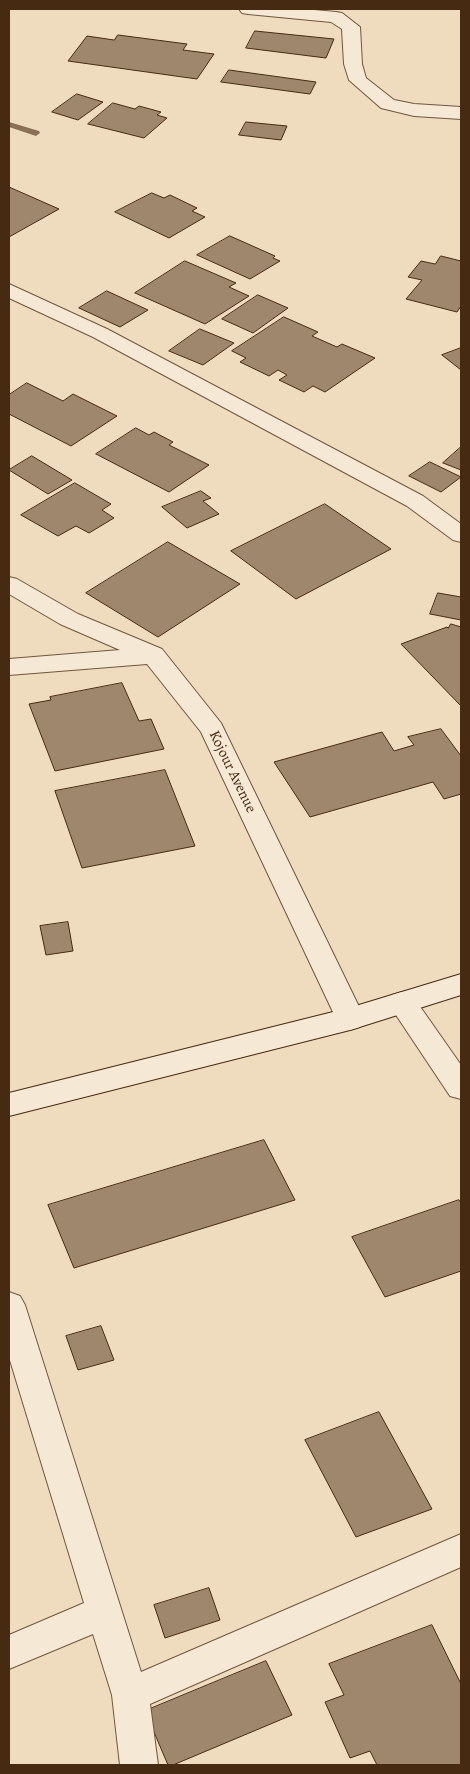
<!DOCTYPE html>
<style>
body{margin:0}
#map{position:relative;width:470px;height:1774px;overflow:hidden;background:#efdcbf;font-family:Alegreya,serif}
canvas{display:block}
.frame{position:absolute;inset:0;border:10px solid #462a12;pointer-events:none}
</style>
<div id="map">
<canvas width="470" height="1774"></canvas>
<div class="frame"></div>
</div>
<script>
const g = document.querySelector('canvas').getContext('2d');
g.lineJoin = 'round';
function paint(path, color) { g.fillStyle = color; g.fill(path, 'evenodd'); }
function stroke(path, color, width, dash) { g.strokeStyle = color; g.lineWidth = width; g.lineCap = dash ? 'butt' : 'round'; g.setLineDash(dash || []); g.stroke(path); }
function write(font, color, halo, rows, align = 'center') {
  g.font = font + ' Alegreya,serif'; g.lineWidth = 4; g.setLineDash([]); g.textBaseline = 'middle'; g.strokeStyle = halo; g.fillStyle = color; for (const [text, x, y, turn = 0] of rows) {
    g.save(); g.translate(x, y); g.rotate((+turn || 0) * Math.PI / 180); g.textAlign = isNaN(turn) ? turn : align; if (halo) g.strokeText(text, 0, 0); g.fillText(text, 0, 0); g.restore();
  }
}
paint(new Path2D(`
 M9,122L39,131L40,133L36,136L9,127Z`), '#897056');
const building = new Path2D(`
 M255,31L334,39L326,58L246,48Z
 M118,35L187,44L183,50L214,54L197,79L68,61L87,36L114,40Z
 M229,70L316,82L310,94L221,82Z
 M77,94L103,102L78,120L52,112Z
 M113,103L135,109L139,106L161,112L157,115L167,118L144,138L88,124Z
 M246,122L287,126L281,140L239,135Z
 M9,187L59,209L9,237Z
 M152,193L164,198L170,195L197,208L192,211L205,217L169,238L115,212Z
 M230,236L275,256L273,258L280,261L250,279L197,255Z
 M441,256L461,261V306L457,312L406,299L422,280L408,277L421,261L435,264Z
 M185,261L236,283L229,287L249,296L205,324L135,293Z
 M107,291L148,310L120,327L79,308Z
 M258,295L288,308L253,333L222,319Z
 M284,317L318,332L312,336L337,347L342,344L375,358L325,392L313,386L304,392L279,380L287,375L278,370L269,376L240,362L246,358L232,351Z
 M200,329L234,343L203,365L169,351Z
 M461,348V370L442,355Z
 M27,383L63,401L73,394L117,416L71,446L9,414V395Z
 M136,428L149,435L154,432L173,442L169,445L209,465L169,492L96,454Z
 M461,447V470L443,463Z
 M32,456L72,480L48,494L9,470Z
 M430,462L461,477L441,492L409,476Z
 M75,483L111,504L102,510L114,518L89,533L76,526L58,536L21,515Z
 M201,491L211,498L203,501L219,514L187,528L162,507Z
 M325,504L391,549L296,599L231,551Z
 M168,542L240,584L158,637L86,593Z
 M438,593L461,597V620L430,614Z
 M451,624L461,627V706L401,644L447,627L448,628Z
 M122,683L139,721L151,719L164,749L55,771L29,704L51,700L50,697Z
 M441,729L461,756V794L444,799L433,782L310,817L274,762L382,732L394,751L414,745L408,737Z
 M165,770L195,846L82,868L55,791Z
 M68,922L73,951L46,955L40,926Z
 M264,1140L295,1200L74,1268L48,1205Z
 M459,1200L461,1203V1271L385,1297L352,1237Z
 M101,1326L114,1360L78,1370L66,1336Z
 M379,1412L432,1509L356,1537L305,1440Z
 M209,1588L220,1620L165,1638L154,1605Z
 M432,1625L461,1684V1765H377L370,1751L350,1758L325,1702L344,1695L329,1664Z
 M266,1661L292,1715L173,1765H168L145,1711Z`);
paint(building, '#9e876c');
stroke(building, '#462a12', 1);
const street = new Path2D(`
 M239,9H303L336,12L342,13L360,27L362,64L366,78L394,100L414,104L461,107V119L414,116L381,108L349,80L344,64L342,29L331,22L248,14L242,13Z
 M9,284L107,329L423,496L461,524V542L453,540L407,506L93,337L9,298Z
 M9,577L17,579L78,614L162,649L221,723L365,1019L360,1027L350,1030L340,1027L201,732L147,664L9,675V659L120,650L60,624L9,594Z
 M402,992L412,995L461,1065V1099L450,1096L388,1003L392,995Z
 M9,1292L20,1296L25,1305L141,1672L461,1534V1567L150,1704L158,1765H120L112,1695L93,1634L9,1669V1635L84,1603L9,1357Z`);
const secondary = new Path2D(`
 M461,974V995L350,1030L9,1116V1093L349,1008Z`);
stroke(street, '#70563d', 2);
stroke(secondary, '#462a12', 2);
paint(street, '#f5e8d5');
paint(secondary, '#f5e8d5');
write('15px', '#462a12', '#f5e8d5', [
 ["Kojour Avenue",232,772,64]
]);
</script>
